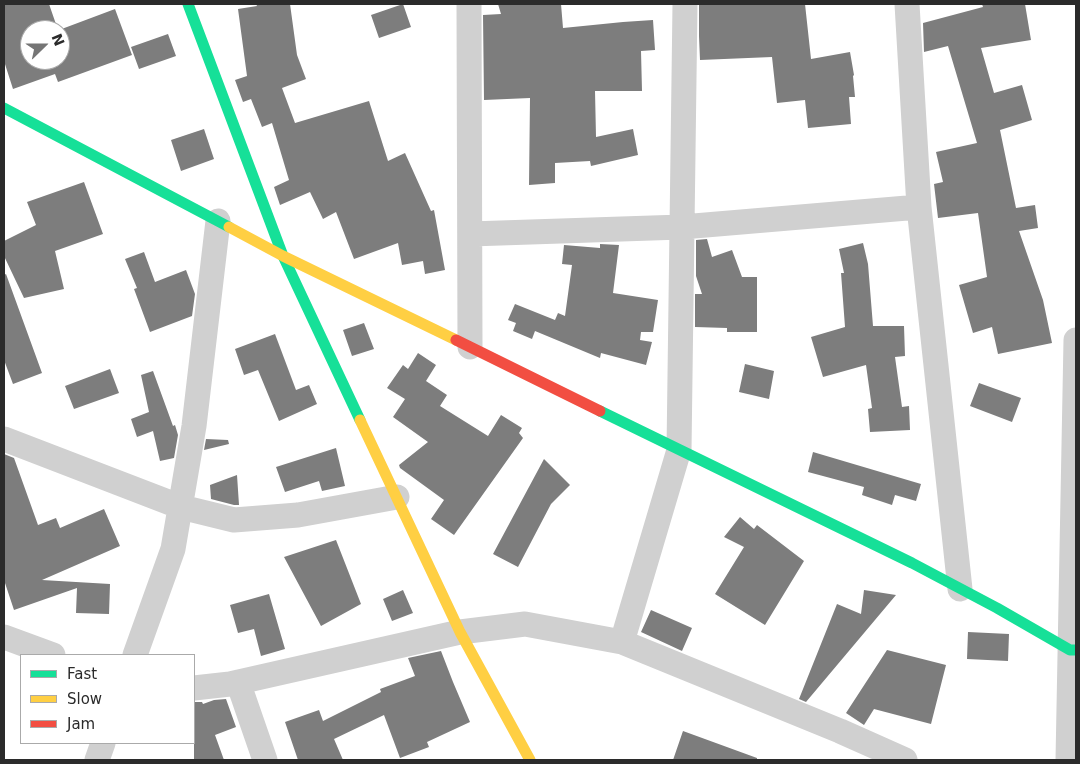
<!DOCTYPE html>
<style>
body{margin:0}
#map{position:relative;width:1080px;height:764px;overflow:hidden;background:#fff;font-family:"DejaVu Sans",sans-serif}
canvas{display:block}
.frame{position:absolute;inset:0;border:5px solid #2b2b2b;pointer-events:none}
.legend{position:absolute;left:20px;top:654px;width:175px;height:90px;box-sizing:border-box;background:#fff;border:1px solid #aaa;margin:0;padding:6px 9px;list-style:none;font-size:15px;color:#2b2b2b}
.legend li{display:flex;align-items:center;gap:10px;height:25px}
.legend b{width:25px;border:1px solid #aaa}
.north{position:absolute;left:20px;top:20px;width:50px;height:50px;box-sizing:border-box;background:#fff;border:1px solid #aaa;border-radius:50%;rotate:68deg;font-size:14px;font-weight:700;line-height:20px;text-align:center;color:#2b2b2b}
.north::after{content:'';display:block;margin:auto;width:18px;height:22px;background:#757575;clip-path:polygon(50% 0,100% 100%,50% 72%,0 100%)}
</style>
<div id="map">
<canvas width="1080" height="764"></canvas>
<div class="frame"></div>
<ul class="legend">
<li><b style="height:6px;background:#16e098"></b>Fast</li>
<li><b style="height:6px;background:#ffcf43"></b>Slow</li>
<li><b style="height:6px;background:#f24e42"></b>Jam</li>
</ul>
<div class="north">N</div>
</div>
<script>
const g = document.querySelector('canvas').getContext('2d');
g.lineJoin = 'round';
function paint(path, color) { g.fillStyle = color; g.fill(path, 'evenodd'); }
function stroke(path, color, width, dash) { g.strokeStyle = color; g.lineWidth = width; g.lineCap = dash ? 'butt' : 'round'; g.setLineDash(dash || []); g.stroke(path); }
paint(new Path2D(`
 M4,4H49L58,30H30V60H60V30H59L115,9L132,55L58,82L55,74L13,89L4,61Z
 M256,4H290L297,55L306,79L282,88L295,123L369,101L388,161L405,153L431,211L434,210L445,270L425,274L423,261L402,265L398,243L354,259L336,212L323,219L310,192L280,205L274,187L289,180L272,123L262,127L251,99L243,102L235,80L247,76L238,9L257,6Z
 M403,4L411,27L379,38L371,15Z
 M498,4H561L563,28L623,22L653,20L655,50L641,51L642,91H595L596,137L633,129L638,155L591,166L590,161L555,163V183L529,185L530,98L484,100L483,15L501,14Z
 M699,4H805L811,59L850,52L854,75L853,76L855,97H849L851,124L808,128L805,100L777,103L772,57L700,60L699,36Z
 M982,4H1025L1031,40L981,48L994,93L1022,85L1032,120L1000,130L1016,208L1035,205L1038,228L1019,231L1043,300L1052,343L998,354L992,327L973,333L959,285L987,277L978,213L938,218L934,184L943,182L936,152L977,143L948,46L924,52L923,23L983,7Z
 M168,34L176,56L139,69L131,47Z
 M204,129L214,159L181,171L171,140Z
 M84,182L103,234L55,251L64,289L24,298L4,256V241L36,225L27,202Z
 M707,239L712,257L732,250L742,277H757V332H727V328L695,327V294H702L696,276V240Z
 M863,243L868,264L873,326H904L905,356L895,357L902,407L909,406L910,430L870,432L868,409L872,408L866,365L823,377L811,337L845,327L841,273H844L839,249Z
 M600,244L619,245L613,293L658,300L653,332H641L640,340L652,342L646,365L601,353L600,358L535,331L532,339L513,331L516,323L508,320L515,304L555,320L558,313L565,316L572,265L562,264L564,245L600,248Z
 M144,252L155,282L186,270L195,294L192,316L150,332L134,289L137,288L125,259Z
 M6,274L42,373L13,384L4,360V275Z
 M364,323L374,349L352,356L343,330Z
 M275,334L296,390L309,385L317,404L279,421L258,370L244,375L235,349Z
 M418,353L436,365L426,381L447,395L440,406L488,436L501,415L522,428L519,433L523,438L454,535L431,519L444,500L400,468L399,465L428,442L393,417L405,399L387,388L403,365L408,369Z
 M745,364L774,371L769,399L739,392Z
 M110,369L119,393L74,409L65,386Z
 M153,371L173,426L175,425L178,435L174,458L160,461L153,431L137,437L131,419L149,412L141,375Z
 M979,383L1021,398L1012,422L970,406Z
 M206,439L228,440L229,444L204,450Z
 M336,448L345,486L322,491L319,481L285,492L276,467Z
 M813,452L921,484L916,501L895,495L892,505L862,495L864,487L808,472Z
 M4,454L14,458L38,525L56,518L60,528L104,509L120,546L42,580L110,584L109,614L76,613L77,588L14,610L4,580Z
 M544,459L570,485L551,504L518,567L493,554Z
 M237,475L239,505H234L211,499L210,485Z
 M740,517L754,529L757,525L804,561L765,625L715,594L744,547L724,537Z
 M336,540L361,604L321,626L284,557Z
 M403,590L413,613L392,621L383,599Z
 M864,590L896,595L806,702L799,699L837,604L861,614Z
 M269,594L285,649L261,656L254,629L238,633L230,605Z
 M651,610L692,628L682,651L641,632Z
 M968,632L1009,634L1008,661L967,659Z
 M887,650L946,665L931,724L874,709L864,725L846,713Z
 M441,651L453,682L470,722L427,742L429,747L400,758L384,715L334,739L343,760H298L285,722L319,710L323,721L381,692L380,689L415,676L408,658Z
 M226,699L236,727L215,735L224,760H194V702H202L203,704L214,700Z
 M683,731L757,758V760H673Z`), '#7d7d7d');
stroke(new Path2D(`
 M469,4L470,347
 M907,4L919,207L960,589
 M470,234L682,227L919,207
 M4,439L181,507L234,520L298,515L397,497
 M4,637L53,655
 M622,642L679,450L685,4
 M135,655L173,549L194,426L218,221
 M238,682L265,760
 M194,688L230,684L460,632L525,624L622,642L840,731L905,760
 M97,760L103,743
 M1068,760L1076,340`), '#d0d0d0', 25);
stroke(new Path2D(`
 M188,4L283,256L360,420
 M4,108L229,227
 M600,411L912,563L997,608L1070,650H1076`), '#16e098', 11);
stroke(new Path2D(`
 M229,227L283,256L456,340
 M360,420L460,632L530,760`), '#ffcf43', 11);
stroke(new Path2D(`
 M456,340L600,411`), '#f24e42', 11);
</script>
